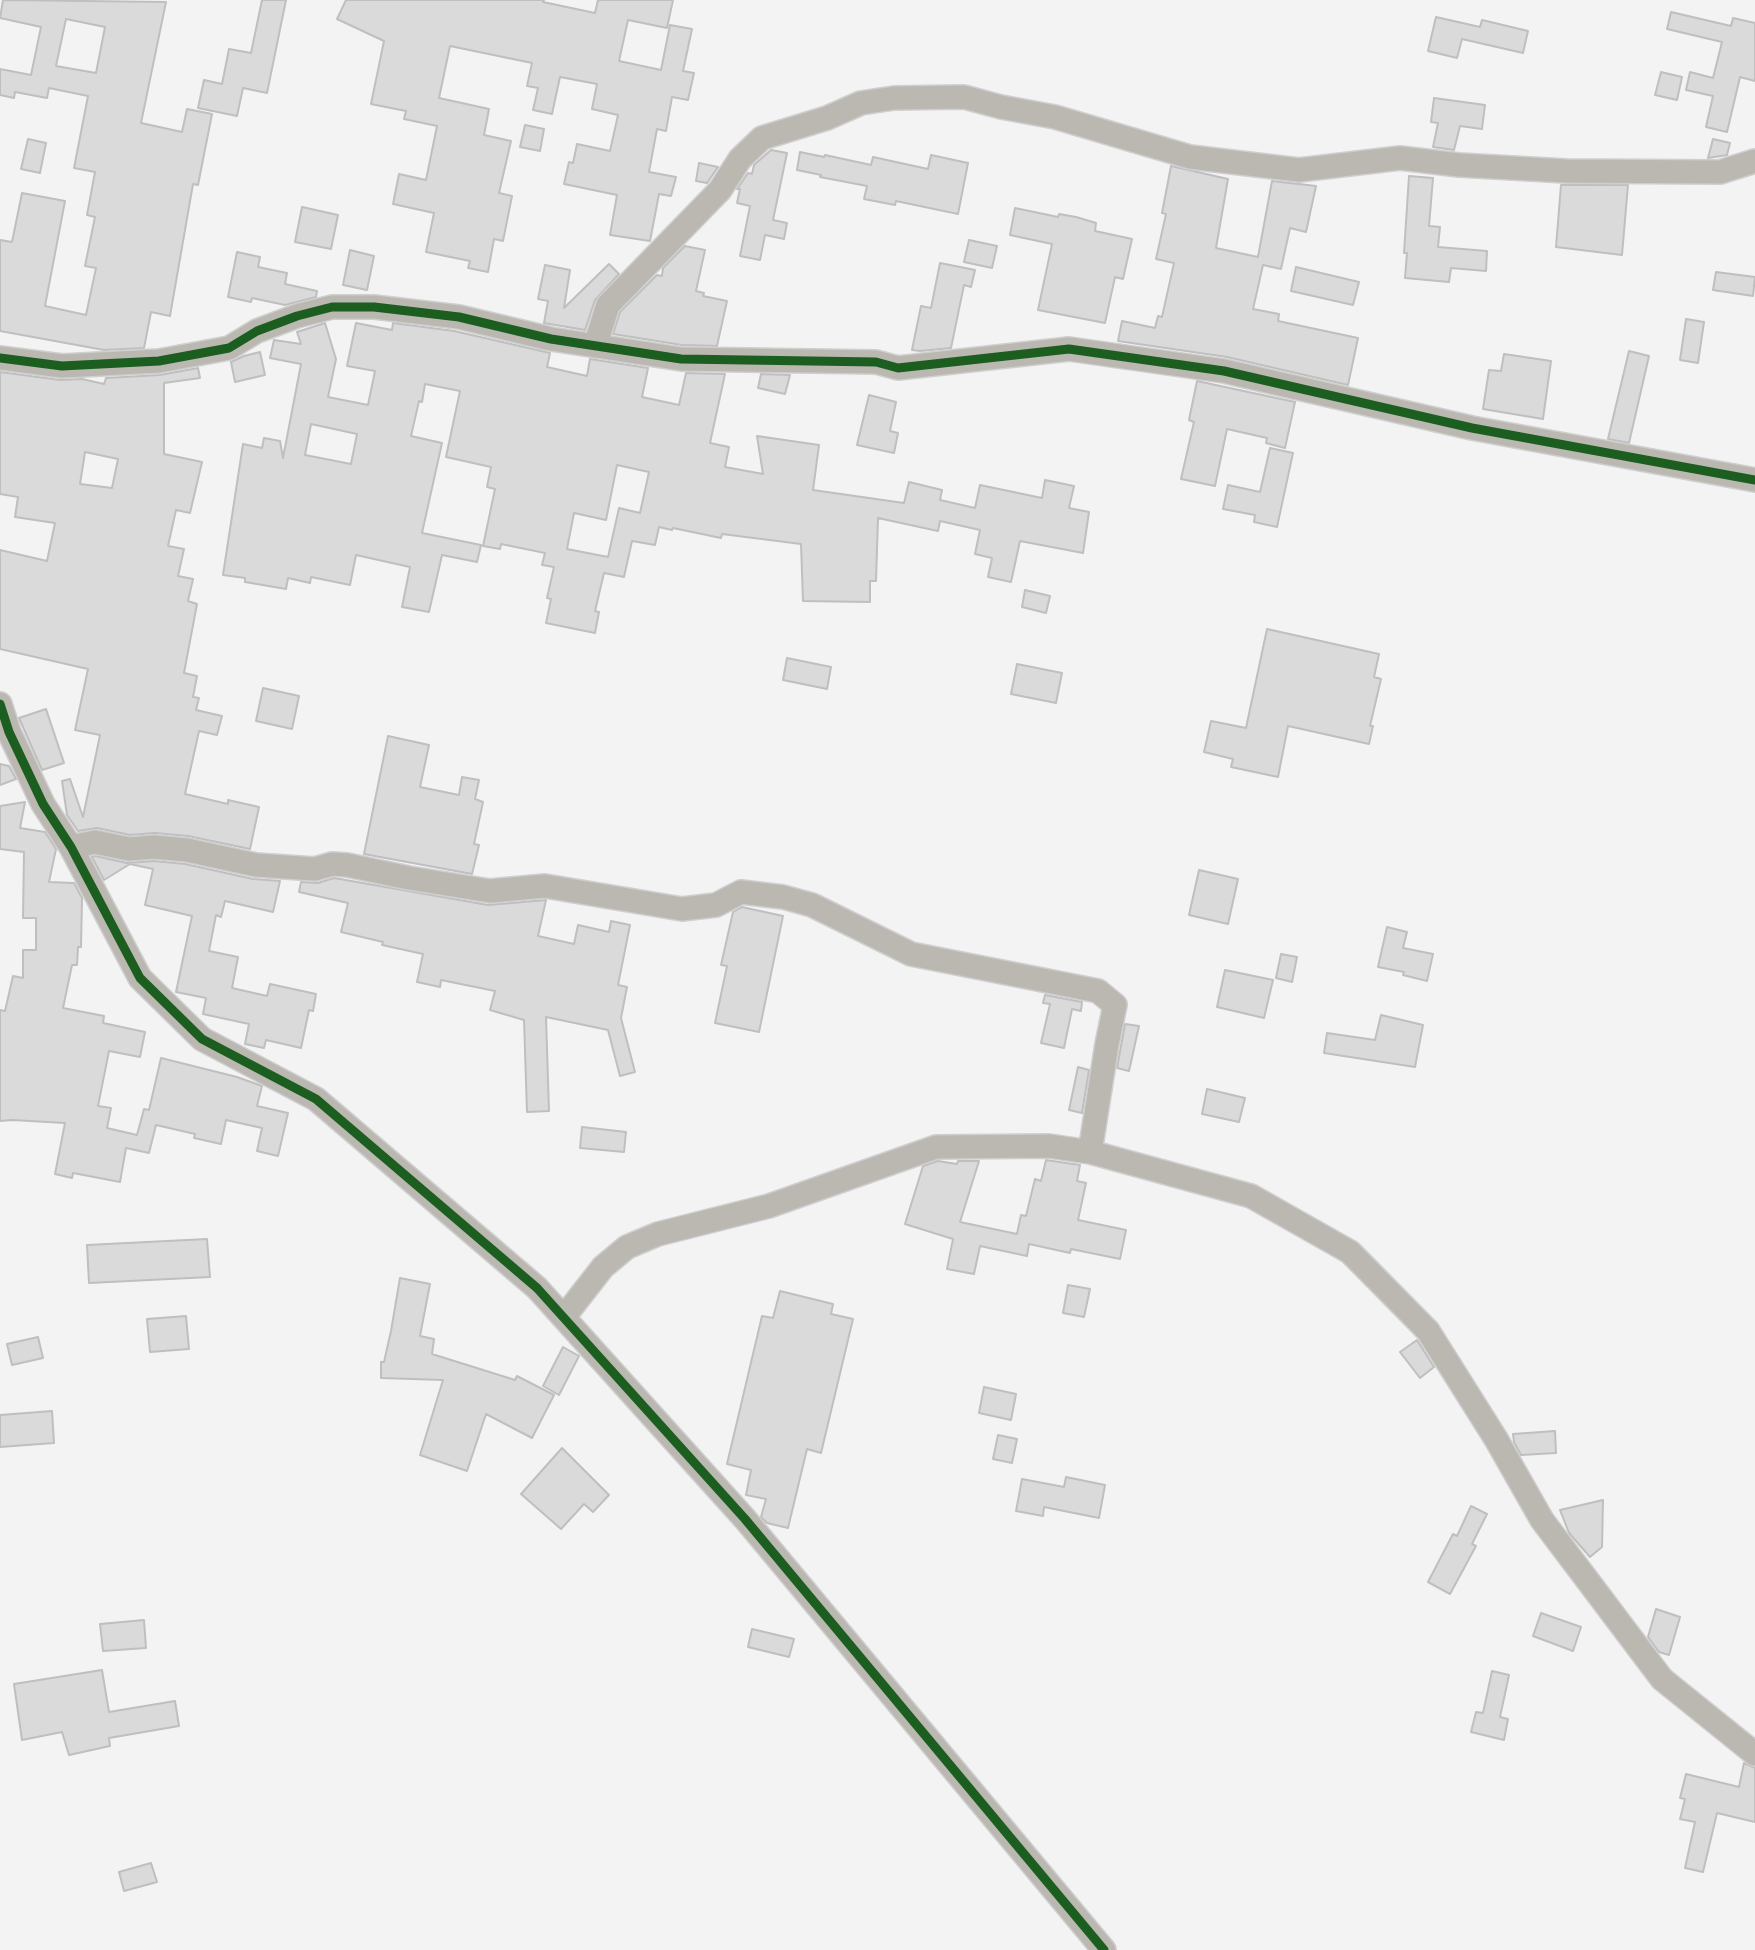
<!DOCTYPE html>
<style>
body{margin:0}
canvas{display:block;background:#f3f3f4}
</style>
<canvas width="1755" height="1950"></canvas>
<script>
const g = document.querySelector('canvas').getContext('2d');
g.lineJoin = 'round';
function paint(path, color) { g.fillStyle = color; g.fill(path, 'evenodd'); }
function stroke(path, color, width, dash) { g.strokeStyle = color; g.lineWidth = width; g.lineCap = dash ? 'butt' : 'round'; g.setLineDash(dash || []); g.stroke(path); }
const building = new Path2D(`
 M3,0L166,2L141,123L182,132L187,109L212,114L198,185L193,184L170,316L151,312L144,348L104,350L0,331V240L12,242L22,193L65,201L45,306L86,315L96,268L85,266L95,217L87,215L95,172L74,168L88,96L49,88L47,98L15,92L14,98L0,95V69L31,75L41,27L0,18ZM66,19L105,27L96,73L56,66Z
 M262,0H286L267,93L243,88L237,116L198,108L204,80L222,84L229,49L251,53Z
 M346,0H544L543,2L595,13L598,0H673L667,28L628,20L619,61L661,70L670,25L692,29L683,71L694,73L688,100L672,97L666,131L657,129L649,172L676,177L671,196L659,194L650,241L610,235L617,195L564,184L569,162L573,163L577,144L610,151L618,115L592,109L597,84L560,77L552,114L533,110L538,88L527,86L532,63L450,46L439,98L489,109L484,135L511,141L499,193L512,196L503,241L494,239L488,272L468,268L470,261L426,252L434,213L393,204L399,174L426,180L437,126L404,119L406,111L371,104L384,41L337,19Z
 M1671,12L1731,26L1733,18L1755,23V81L1740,77L1727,132L1706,127L1713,96L1686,90L1690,72L1713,78L1722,42L1667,29Z
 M1436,17L1480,27L1482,20L1528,31L1523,53L1462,39L1457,58L1428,51Z
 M1661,72L1682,77L1677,100L1655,95Z
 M1434,98L1485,105L1482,129L1460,126L1454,150L1433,147L1438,123L1431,122Z
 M525,125L544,129L540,151L520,147Z
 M28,139L46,143L40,173L21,169Z
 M1713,139L1730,143L1727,155L1708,158Z
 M771,150L787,153L773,220L787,223L784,239L765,235L760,260L740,256L750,206L737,203L740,189H737L748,173L752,174L754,165Z
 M800,152L824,157L825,155L871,165L873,157L928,169L931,155L968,163L958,214L896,201L895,205L864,199L867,186L820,177L821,175L797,170Z
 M699,163L718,167L707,183L696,181Z
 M1171,166L1228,179L1216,248L1258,257L1272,181L1316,186L1306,232L1290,228L1281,269L1263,265L1253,309L1279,314L1278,321L1358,338L1348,385L1227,357L1118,341L1122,321L1155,328L1158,316L1162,317L1174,263L1156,259L1166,214L1162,213Z
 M1409,176L1433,178L1429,226L1440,227L1438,247L1487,251L1486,271L1451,268L1449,282L1405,278L1407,253H1404Z
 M1561,185H1628L1622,255L1556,247Z
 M302,207L338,215L331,249L295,242Z
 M1015,208L1058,217L1059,214L1076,217L1096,223L1095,231L1132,239L1123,279L1115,277L1105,323L1038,310L1052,244L1010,235Z
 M969,240L997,246L992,268L964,262Z
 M685,246L705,250L696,291L704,293L703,296L727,301L717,346L682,345L613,334L620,312L657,275L662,276L663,268Z
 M350,250L374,256L367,290L343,285Z
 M237,252L260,257L258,267L287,273L285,284L317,291L316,297L285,305L252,298L251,302L228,297Z
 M940,263L975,270L971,287L964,285L951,348L920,351L912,350L921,306L931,308Z
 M609,264L619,274L595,300L585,330L544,323L548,301L538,299L545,265L570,270L564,308Z
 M1296,267L1359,282L1353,305L1291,291Z
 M1716,272L1755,277L1753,296L1713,290Z
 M1686,319L1704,322L1698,363L1680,360Z
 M325,323L336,359L328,397L368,405L375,371L347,366L356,323L392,330L393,323L454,331L550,353L547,367L587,376L590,359L648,368L642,397L679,405L686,373L725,374L710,443L729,447L725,467L763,474L757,436L819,445L813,490L904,503L909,482L942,490L940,500L975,508L980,485L1042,498L1045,480L1074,486L1069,508L1089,512L1083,553L1020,541L1011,582L988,577L992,558L975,554L980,530L940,521L938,531L878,518L876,581H870V602L803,601L801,544L722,534L721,538L673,528L672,530L659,527L655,545L632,541L624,577L604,573L595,611L599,612L595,633L546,623L551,599L547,598L554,567L542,565L545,553L501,544L500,549L483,546L495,489L487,487L491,467L446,457L460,391L425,384L422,402L419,401L411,436L442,443L422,533L481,545L477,562L442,555L429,612L402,607L410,567L356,555L350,585L311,577L310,583L288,578L286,589L245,582V578L223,575L243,444L262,448L264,438L280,441L283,458L301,364L270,358L274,340L301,344L297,332ZM311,424L357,434L351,464L305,455ZM617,465L649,472L640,513L619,508L608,557L567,549L574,513L606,520Z
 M1629,351L1649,356L1629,443L1608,439Z
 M260,352L265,375L235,382L231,362L244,356Z
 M1504,354L1551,361L1543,419L1483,409L1489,370L1501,371Z
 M198,368L200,378L164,383V454L202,462L190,513L176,510L168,546L184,549L178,576L193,579L188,601L197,604L184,673L197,676L193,697L199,698L196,710L222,716L217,735L199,731L185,794L228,804V800L259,807L250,849L188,836L155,833L130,835L97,828L78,831L67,815L62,781L70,779L83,817L100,735L75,730L88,669L0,649V550L47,561L55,523L15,517L18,497L0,494V372L60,380L82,379L104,384L106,378L160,375ZM85,452L118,459L112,488L80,484Z
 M761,374L790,375L785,394L758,388Z
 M1197,381L1295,402L1285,448L1266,443L1267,438L1227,429L1215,486L1181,479L1194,422L1189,420Z
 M869,395L896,402L890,431L898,433L894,453L857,445Z
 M1270,448L1293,453L1277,527L1254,522L1255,515L1223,509L1228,485L1260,492Z
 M1025,590L1050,596L1046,613L1022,607Z
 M1267,629L1379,654L1374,677L1381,679L1370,726H1373L1369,744L1288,726L1278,777L1231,767L1233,759L1204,752L1211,721L1246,728Z
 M787,658L831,667L827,689L783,680Z
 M1017,664L1062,673L1056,703L1011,694Z
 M263,688L299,696L292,729L256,721Z
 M46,709L64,763L42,770L19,718Z
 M388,736L429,745L420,787L459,795L462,777L479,780L475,799L483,802L474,844L479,845L472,874L364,854Z
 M0,764L9,766L16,779L0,785Z
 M25,802L20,828L45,832L56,849L49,882L74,883L82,898L81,947H78L77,965H72L63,1008L104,1016L103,1023L145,1032L140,1057L109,1051L98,1106L111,1108L107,1128L137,1135L144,1109L149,1110L161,1058L237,1077L262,1086L257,1106L288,1113L278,1156L257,1151L262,1128L226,1120L221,1144L194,1138L195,1134L156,1125L149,1153L126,1148L120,1182L73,1173L72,1178L55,1174L65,1123L12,1120L0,1121V1010L5,1011L13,976L23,978V950H36V918H23L24,852L0,849V806Z
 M95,856L127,863L154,861L185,864L253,879L280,881L273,912L225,901L221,917L216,915L209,951L238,957L232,988L267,996L270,984L316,994L313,1011L309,1010L301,1048L266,1040L264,1048L245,1044L249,1024L203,1014L206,998L176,992L192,916L145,905L153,869L130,864L104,880L92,857Z
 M1199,870L1238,879L1228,924L1189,915Z
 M334,878L488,905L546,900L538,936L574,944L578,925L609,932L611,921L630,925L618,985L627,987L621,1018L635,1072L620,1076L608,1030L546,1017L549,1111L527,1112L524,1020L490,1010L495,991L441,980L440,987L417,982L423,954L382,945L383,942L341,932L348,903L299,892L301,882L318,883Z
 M742,907L783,916L759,1032L715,1023L727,966L721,965L733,912Z
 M1387,927L1407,932L1403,948L1433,954L1427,981L1403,975L1404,972L1378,967Z
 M1281,954L1297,957L1292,982L1276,978Z
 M1225,970L1273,980L1264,1018L1217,1007Z
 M1045,995L1082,1002L1081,1011L1072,1009L1064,1048L1041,1043L1050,1004L1043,1003Z
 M1381,1015L1423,1025L1415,1067L1324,1053L1327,1033L1375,1040Z
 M1125,1024L1139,1026L1129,1071L1117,1068Z
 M1078,1067L1089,1070L1082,1113L1069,1110Z
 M1207,1089L1245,1098L1239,1122L1202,1114Z
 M582,1127L626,1132L624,1152L580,1148Z
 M1046,1160L1080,1165L1077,1181L1086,1183L1078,1220L1126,1230L1120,1259L1071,1249L1070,1253L1029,1244L1027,1256L980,1246L974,1274L947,1269L953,1239L905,1224L923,1166L938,1161L957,1164L958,1161H979L960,1222L1017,1234L1021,1215L1026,1216L1035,1179L1041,1181Z
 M207,1239L210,1277L89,1283L87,1245Z
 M400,1278L430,1284L420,1336L434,1339L432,1354L515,1380L517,1376L554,1395L532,1438L486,1414L467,1471L420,1455L443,1380L381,1378V1362H384L391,1331Z
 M1068,1285L1090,1289L1084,1317L1063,1313Z
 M780,1291L833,1304L831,1314L853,1319L821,1453L807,1449L788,1528L767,1523L761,1517L766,1499L746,1495L751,1470L727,1464L762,1316L773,1318Z
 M186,1316L189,1349L150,1352L147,1319Z
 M38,1337L43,1358L12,1365L7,1344Z
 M1417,1340L1434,1367L1420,1378L1400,1352Z
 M563,1347L579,1356L559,1395L543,1386Z
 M984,1387L1016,1394L1011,1420L979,1413Z
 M52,1411L54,1443L0,1447V1415Z
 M1555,1431L1556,1453L1521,1455L1514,1442L1513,1434Z
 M998,1435L1017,1439L1012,1463L993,1459Z
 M562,1448L609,1495L593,1512L584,1504L561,1529L521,1494Z
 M1066,1477L1105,1485L1099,1518L1044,1507L1043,1516L1016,1511L1022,1479L1064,1487Z
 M1603,1500L1602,1547L1590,1557L1569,1533L1560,1510Z
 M1471,1506L1487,1514L1472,1544L1476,1546L1450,1594L1428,1582L1453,1534L1457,1536Z
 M1656,1609L1680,1617L1669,1655L1659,1652L1648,1637Z
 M1541,1613L1581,1627L1573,1651L1533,1636Z
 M144,1620L146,1648L103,1651L100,1624Z
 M752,1629L794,1639L789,1657L748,1647Z
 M102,1670L109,1712L175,1701L179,1726L109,1738L110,1746L69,1755L62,1732L22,1740L14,1684Z
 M1492,1671L1509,1675L1500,1717L1508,1719L1504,1740L1471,1732L1476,1712L1483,1713Z
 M1744,1763L1755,1768V1822L1717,1813L1703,1872L1685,1868L1695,1822L1680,1819L1685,1799L1680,1798L1686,1774L1739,1787Z
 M151,1863L157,1882L124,1891L119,1872Z`);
paint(building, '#dadadb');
stroke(building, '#bfbfc0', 2);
const minor = new Path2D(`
 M595,346L608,305L720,190L740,159L762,138L827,118L861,103L894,98L964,97L1001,107L1055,117L1190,157L1299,170L1400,158L1459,165L1566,171L1720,172L1755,161
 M0,358L62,366L159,361L229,348L257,331L297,316L332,307H374L459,317L551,339L681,359L876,362L898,368L1069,349L1224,371L1472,428L1755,480
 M0,704L9,732L43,804L71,847L140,978L202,1039L316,1099L537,1288L745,1519L1104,1950
 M71,847L95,842L129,849L154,847L187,850L256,865L315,869L332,864L347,865L409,878L490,891L545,886L682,909L716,905L741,892L783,897L812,905L911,954L1098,991L1115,1005L1107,1044L1090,1152
 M564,1317L603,1267L627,1247L658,1234L769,1206L936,1147L1049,1146L1090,1152L1251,1196L1350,1252L1428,1331L1496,1439L1542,1520L1662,1679L1755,1754`);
stroke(minor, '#cfcfd0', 26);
stroke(minor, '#bbb8b1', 23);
stroke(new Path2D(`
 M0,358L62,366L159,361L229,348L257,331L297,316L332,307H374L459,317L551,339L681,359L876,362L898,368L1069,349L1224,371L1472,428L1755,480
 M0,704L9,732L43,804L71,847L140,978L202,1039L316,1099L537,1288L745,1519L1104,1950`), '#1b5e20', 9);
</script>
